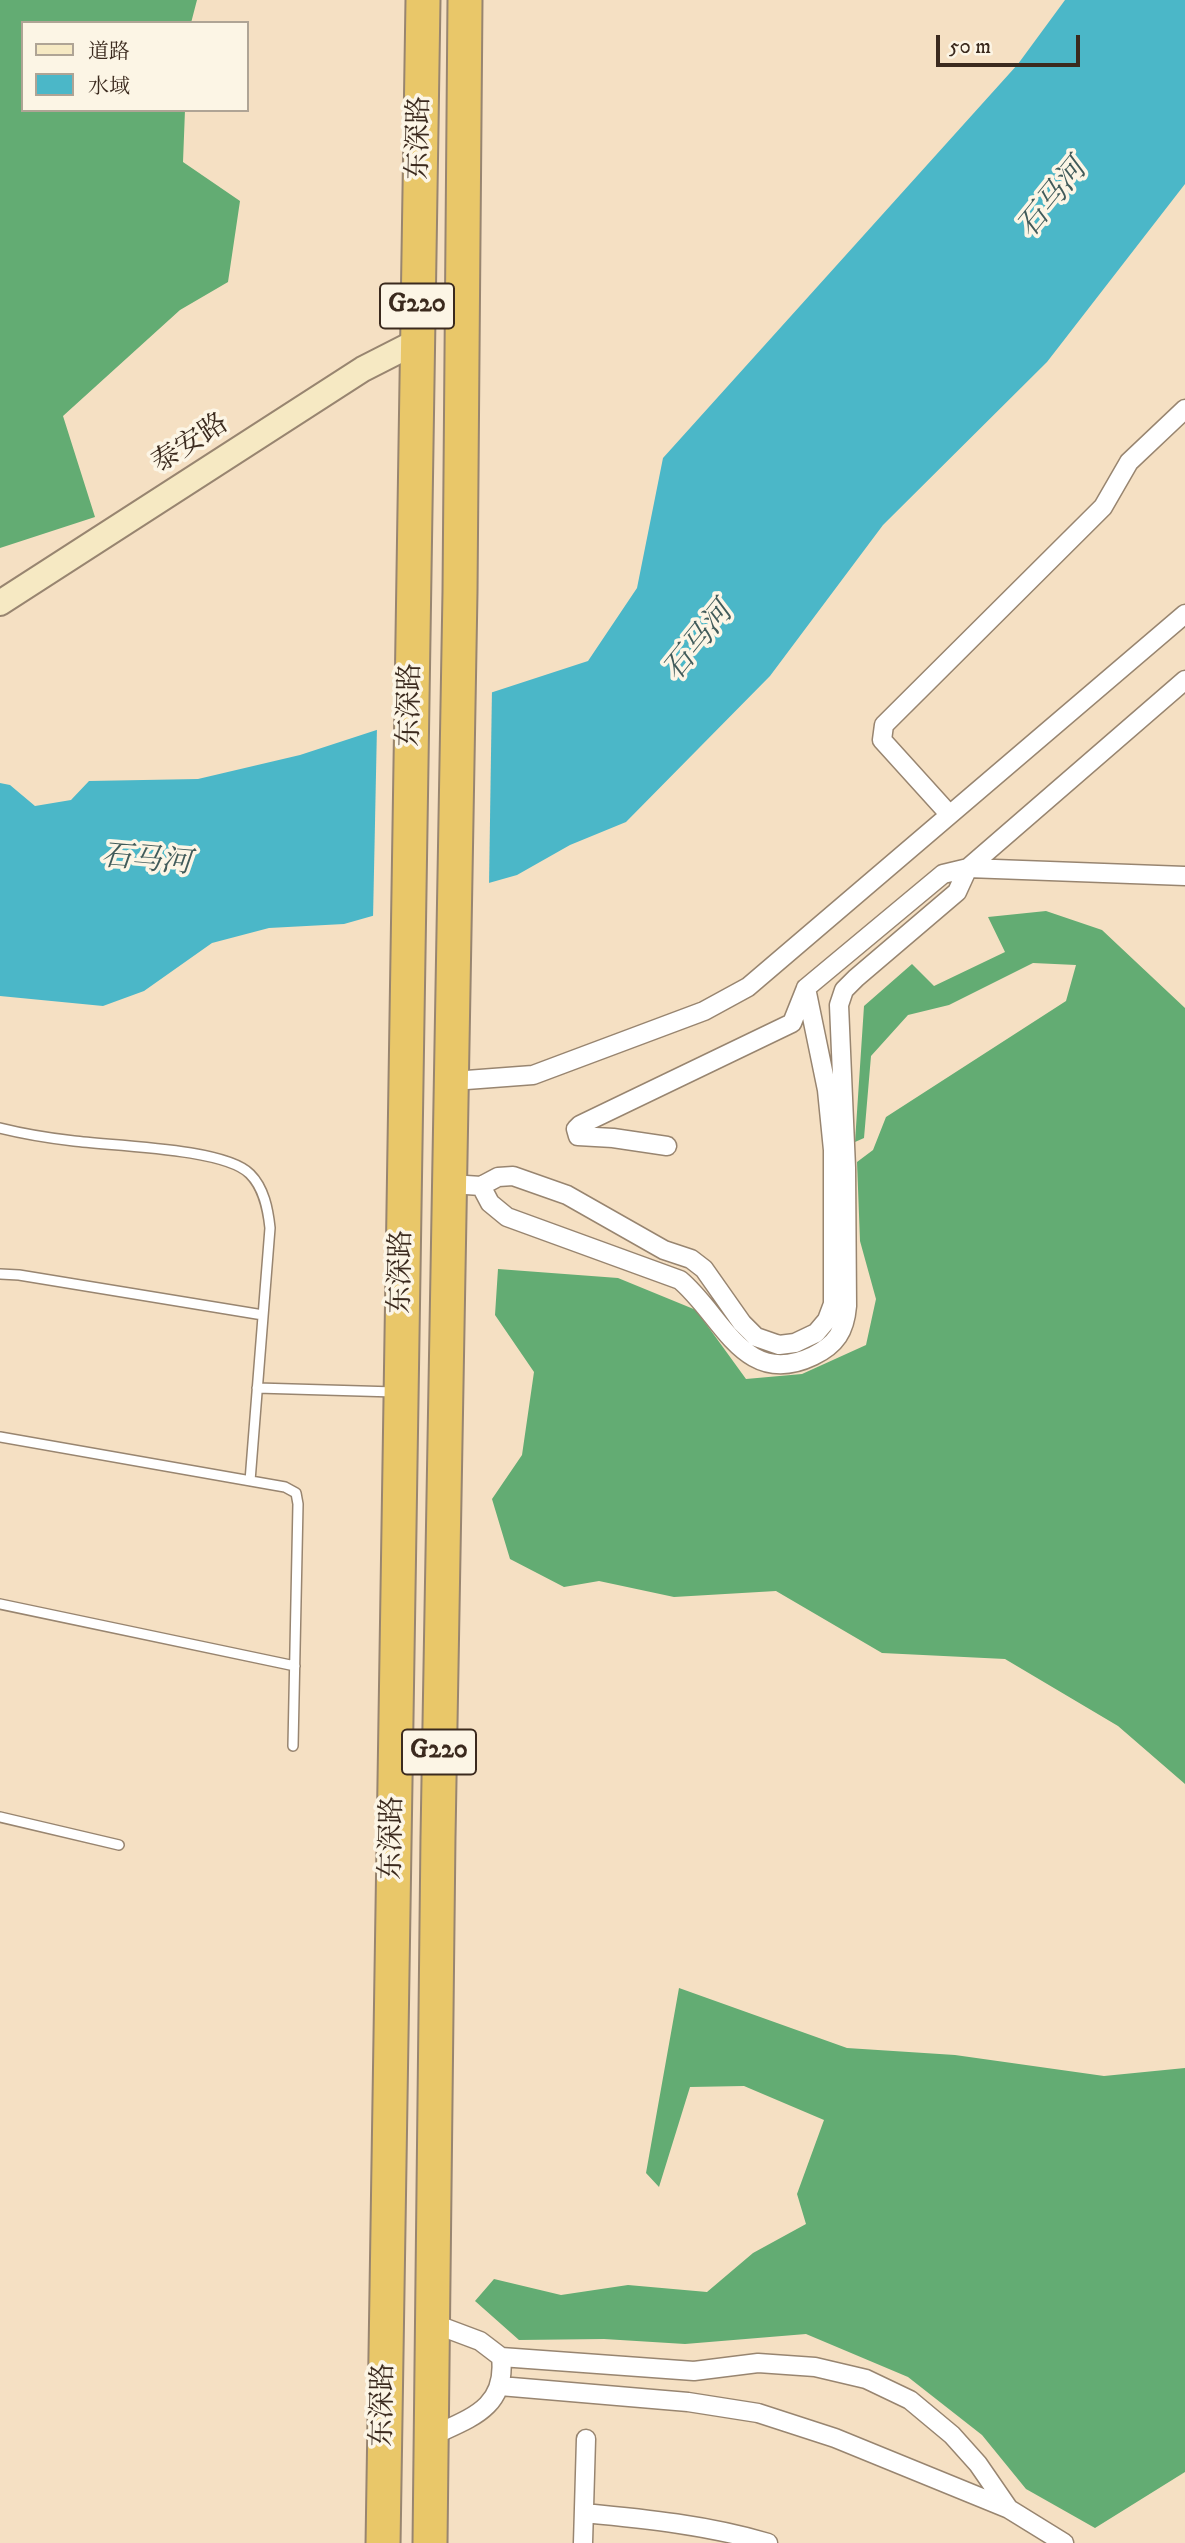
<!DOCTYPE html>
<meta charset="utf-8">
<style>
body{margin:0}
#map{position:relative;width:1185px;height:2543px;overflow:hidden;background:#f5e0c3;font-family:"IM FELL DW Pica","Noto Serif SC",serif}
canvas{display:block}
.legend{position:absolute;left:21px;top:21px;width:228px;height:91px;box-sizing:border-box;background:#fcf5e5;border:2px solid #afa495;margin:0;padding:9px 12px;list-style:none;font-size:21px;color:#3b2a1e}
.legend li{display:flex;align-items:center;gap:14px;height:35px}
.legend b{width:35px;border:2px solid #afa495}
.scale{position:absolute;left:936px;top:35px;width:144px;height:32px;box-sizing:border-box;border:4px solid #3b2a1e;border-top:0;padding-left:9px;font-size:21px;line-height:24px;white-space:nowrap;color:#3b2a1e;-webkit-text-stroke:5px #fcf5e5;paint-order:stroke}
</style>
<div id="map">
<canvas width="1185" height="2543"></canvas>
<ul class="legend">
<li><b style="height:9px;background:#f6e9c3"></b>道路</li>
<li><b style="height:19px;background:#4bb7c8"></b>水域</li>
</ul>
<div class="scale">50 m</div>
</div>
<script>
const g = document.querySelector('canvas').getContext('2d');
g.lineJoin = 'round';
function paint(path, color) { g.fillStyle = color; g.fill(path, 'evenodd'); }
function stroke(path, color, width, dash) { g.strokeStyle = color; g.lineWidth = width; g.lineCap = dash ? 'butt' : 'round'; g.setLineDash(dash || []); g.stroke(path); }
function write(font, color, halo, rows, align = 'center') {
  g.font = font + ' "IM FELL DW Pica","Noto Serif SC",serif'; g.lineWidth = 7; g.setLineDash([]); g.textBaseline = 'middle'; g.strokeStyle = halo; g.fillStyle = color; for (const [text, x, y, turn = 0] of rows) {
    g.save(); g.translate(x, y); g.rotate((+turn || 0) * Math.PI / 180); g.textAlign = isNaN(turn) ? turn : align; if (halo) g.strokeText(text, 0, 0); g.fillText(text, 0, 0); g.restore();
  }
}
paint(new Path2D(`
 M0,0H197L191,23H23V110H185L183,162L240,201L228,282L180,310L63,416L95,517L0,548Z
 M1046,911L1102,930L1185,1008V1784L1118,1726L1005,1659L882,1653L776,1591L674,1597L599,1581L564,1587L510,1559L492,1499L522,1455L534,1372L495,1315L498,1269L618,1278L696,1310L746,1379L802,1374L866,1345L876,1299L860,1241L857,1162L873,1150L886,1117L1066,1001L1076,965L1033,963L949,1005L908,1015L871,1056L864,1138L855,1142L864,1006L912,964L934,986L1005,952L988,917Z
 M679,1988L847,2048L955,2055L1104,2076L1185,2068V2472L1095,2528L1026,2489L982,2435L908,2377L806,2334L685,2344L604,2339L519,2340L475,2301L494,2279L561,2295L628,2285L707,2292L753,2253L806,2224L797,2194L824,2120L744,2086L690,2087L659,2187L646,2173Z`), '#63ac73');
paint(new Path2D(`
 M1065,0H1185V184L1047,362L883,525L770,676L626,822L570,845L517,875L344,924L269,928L212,943L144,991L103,1006L0,996V783L10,785L35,806L71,800L89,781L198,779L300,755L588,661L637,588L663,458L1018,64Z`), '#4bb7c8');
paint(new Path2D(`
 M492,688L489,886L373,919L377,726Z`), '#f5e0c3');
const lane = new Path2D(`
 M0,1128C24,1134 49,1138 74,1141C113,1146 225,1148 250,1174C264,1188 268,1209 270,1228L250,1481
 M0,1274L19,1275L263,1315
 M257,1388L395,1392
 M0,1437L285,1487L296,1493L298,1504L293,1746
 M0,1604L295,1666
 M0,1817L119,1845`);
const street = new Path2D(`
 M949,814L882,740L884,725L1103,507L1129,462L1185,409
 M968,868L1185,680
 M968,868L1185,876
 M453,1081L533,1075L704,1011L748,987L1185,614
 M667,1146L613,1138L578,1136L576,1129L580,1125L792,1023L806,988
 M451,1184L481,1186L498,1177L513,1176L567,1195L664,1250L691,1259L704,1269L742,1323L756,1337L779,1345L795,1343L816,1333L827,1320L833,1304V1150L827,1090L806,988L943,874L968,868L957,892L856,978L844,990L839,1005L846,1168L847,1306C845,1331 836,1345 813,1356C744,1389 723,1316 680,1280L507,1217L490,1203L481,1186
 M501,2357L694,2371L758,2363L815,2367L866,2379L910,2400L952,2435L978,2464L1009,2509
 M500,2386L688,2402L758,2413L835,2438L1009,2509L1064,2543
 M432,2436C470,2418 507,2408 501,2357L480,2341L432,2323
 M584,2513C646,2519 707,2525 768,2543
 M583,2543L586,2439`);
const secondary = new Path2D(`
 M0,603L363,369L416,342`);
const highway = new Path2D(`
 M383,2543L423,0
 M430,2543L438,1836L460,592L465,0`);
stroke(lane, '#988570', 12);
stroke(street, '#988570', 21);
stroke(secondary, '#988570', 28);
stroke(highway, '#988570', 37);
stroke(lane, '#fff', 9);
stroke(street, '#fff', 18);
stroke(secondary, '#f6e9c3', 24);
stroke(highway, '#e9c769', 33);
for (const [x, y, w] of [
 [417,306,74],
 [439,1752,74]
]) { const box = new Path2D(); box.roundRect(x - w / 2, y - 22.5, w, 45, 5); g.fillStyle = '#fcf5e5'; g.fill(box); stroke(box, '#3b2a1e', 2); }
write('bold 26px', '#3b2a1e', null, [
 ["G220",417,306],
 ["G220",439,1752]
]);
write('28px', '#3b2a1e', '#fcf5e5', [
 ["东深路",421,138,-89],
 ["泰安路",191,445,-33],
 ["东深路",412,705,-89],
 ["东深路",403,1272,-89],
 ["东深路",394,1838,-89],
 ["东深路",385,2405,-89]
]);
write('italic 30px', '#415b5a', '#fcf5e5', [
 ["石马河",1054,200,-51],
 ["石马河",700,643,-51],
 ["石马河",146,862,5]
]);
</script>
